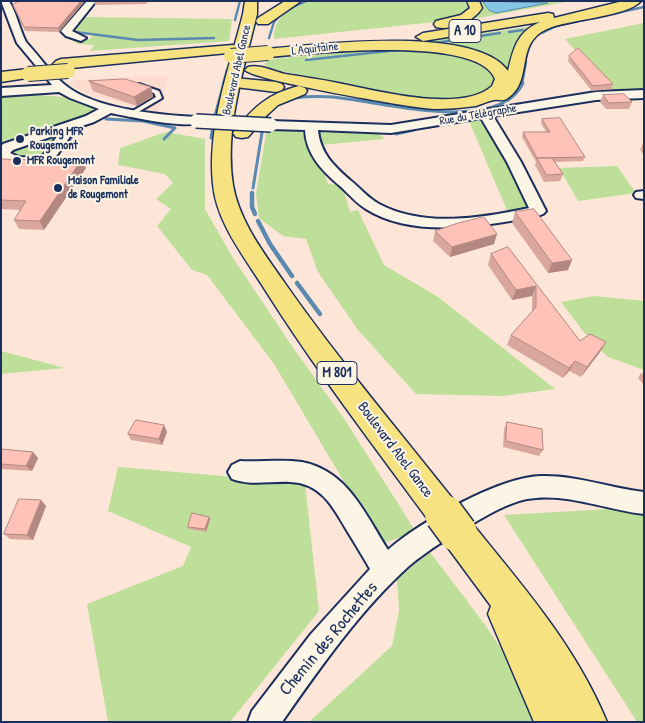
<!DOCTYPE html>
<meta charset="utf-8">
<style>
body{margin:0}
#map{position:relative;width:645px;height:723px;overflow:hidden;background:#fde6d8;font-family:"Patrick Hand",sans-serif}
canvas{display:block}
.frame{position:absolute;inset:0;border:2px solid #1b2f5e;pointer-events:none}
</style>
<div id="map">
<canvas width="645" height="723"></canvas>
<div class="frame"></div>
</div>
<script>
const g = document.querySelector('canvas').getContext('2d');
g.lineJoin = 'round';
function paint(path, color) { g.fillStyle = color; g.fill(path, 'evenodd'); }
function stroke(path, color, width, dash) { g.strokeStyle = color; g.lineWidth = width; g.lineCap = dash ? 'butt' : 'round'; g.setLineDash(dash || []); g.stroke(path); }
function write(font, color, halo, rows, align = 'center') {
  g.font = font + ' "Patrick Hand",sans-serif'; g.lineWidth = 4; g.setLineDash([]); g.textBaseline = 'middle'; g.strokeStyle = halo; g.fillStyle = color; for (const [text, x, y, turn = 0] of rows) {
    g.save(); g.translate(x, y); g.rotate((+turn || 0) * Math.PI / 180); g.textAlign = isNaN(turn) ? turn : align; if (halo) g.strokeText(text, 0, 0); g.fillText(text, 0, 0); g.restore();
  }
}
paint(new Path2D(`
 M169,75L158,113L89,94L69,85L77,80Z`), '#fddbce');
paint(new Path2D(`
 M309,1H464L469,6C466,18 455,18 444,21L274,39C273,17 290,8 309,1Z
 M477,1H571L472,19L479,14L481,8Z
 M80,17L232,19L229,41L90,51L94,45L78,44L63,35L80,41L90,39L93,35L75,34L69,30Z
 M644,23V93H614L565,39Z
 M534,26C515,42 513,51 508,75L501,65L488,57L414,43Z
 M385,49C416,49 460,49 487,67C491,70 494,75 496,79C495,82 493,87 491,89C462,117 308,77 268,68L264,64L271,59Z
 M27,94L62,97L93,108V113L79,120L75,118L1,142V95Z
 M477,120C496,126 521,190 531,209L509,215L469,121Z
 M267,128L298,130L303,133L310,154L321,166L328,184L342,185L350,212L358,210L384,265L438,297L555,389L503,396L416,394L358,330L318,272L306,239L283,236L259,218L256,194Z
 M166,132L205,139V209L233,258L294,349L345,420L416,532L381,544L274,364L207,275L192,270L157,226L171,209L156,199L173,183L165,174L118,165L120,148Z
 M317,132L379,134L385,139L321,145Z
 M60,133L40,157L28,159L11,155L13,150Z
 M617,166L636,193L578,201L559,168Z
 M594,296L644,301V370L608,357L590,340L561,302Z
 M1,351L65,368L1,374Z
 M118,467L305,483L319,611L230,722H108L87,604L183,566L191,547L108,511Z
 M644,507V722H637L504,515Z
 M430,552C469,605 517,659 538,722H309L392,646L399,611L397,579Z`), '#bddf99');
const water = new Path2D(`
 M483,1L548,3L496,13L489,10Z`);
paint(water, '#85c6e6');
stroke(water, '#5b8ab0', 1);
stroke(new Path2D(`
 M290,8L306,1
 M235,20L240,1
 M75,25L72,29L75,32L138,40L214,38
 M509,32L523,30
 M542,33L556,26L644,7
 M269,38L274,22L281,14
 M435,43L500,33
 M306,60L397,50
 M223,84L227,70
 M522,84L526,62`), '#5b8ab0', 2.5);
stroke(new Path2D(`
 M294,98C312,96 330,96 348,99C390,104 500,133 523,83
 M106,119L143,121L175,128L164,139
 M214,119L224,83
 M428,127L438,125
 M396,134L414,130
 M211,138L213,125
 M69,141L74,133
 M253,188L264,120L271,110`), '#5b8ab0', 3);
stroke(new Path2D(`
 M252,193V207L255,214
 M258,221L270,244L292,276
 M297,283L320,314`), '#5b8ab0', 4.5);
const lane = new Path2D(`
 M139,84L159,91L162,98L133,115L130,113L131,112L156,97L154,93L137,87V85Z`);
const street = new Path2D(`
 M1,1H9C17,14 19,28 26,42C39,56 51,74 65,85C94,109 159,115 196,117L202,121C193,131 126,116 111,113L94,122L76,128L50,165H17L1,160V147L3,144L86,116L99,109L70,98L59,92L1,96V88L52,85L17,43ZM59,134L41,158L19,157L10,153L13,150Z
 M87,1H96L72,31L86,38L81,41L66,36L61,31Z
 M644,90V98L596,100L493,116L521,162L546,211L543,214L538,216C486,226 413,239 366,209C356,203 349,194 340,186C322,171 306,154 305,130L271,129L265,125L271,121L391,125L596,92ZM481,118L507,162L529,208C482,218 424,228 379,204C368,198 360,188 350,180C334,166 320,153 318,130L391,133Z
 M644,191V199L636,198L634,195L636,192Z
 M240,461C260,462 282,459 302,462C348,471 365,514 388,550C420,522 499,477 541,476C576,475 610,488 644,492V514C607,510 565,492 527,499C508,503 489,514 472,524C451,536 428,550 409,566C361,609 319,669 282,722H248L252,711L311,634L370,569C362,555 354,542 346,529C332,505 320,483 290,482C270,481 250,486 232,479L228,472L232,465Z`);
const primary = new Path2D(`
 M245,1H257V14C244,69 224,129 233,185C239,221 264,253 284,282C337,358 398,430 456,503L461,514L460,517L470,521C521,584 576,646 607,722H534L488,614L491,606L446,545L441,533L442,529L432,525C374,446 314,368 262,285C243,255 216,221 213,184C207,127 229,69 243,14Z`);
const highway = new Path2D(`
 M285,1H301L268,24H258L256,21L258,18Z
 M467,1H479L482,8C474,21 452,31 436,27L434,24L436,21L461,15L470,8Z
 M623,1H641C627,17 569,19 547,29C514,44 534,80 508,98C503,102 499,99 494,100C488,101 482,104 476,106C462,108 448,109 434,109C412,108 252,80 245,70L248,67C259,64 273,71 285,74C303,77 320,79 338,83C375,90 461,114 492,86L495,79C478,34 308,54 268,57L263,56L261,53L263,50L268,49C319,44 476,25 508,71C513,49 517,32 540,22L423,41L416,37L423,33L548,13L553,14L554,18Z
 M233,45L238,46L240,49L238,52L61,69L56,67L53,64L56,61L61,59Z
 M28,69L33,71L36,74L33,77L1,82V72Z
 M234,78L276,82L282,84L284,87L282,90L276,92L228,86L226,83L228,80Z
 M299,86L305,88L307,91L305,94L278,105L266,116L248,137L242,138L236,137L233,133L236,129C255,106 268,94 299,86Z`);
stroke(lane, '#1b2f5e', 4);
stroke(street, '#1b2f5e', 4);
stroke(primary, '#1b2f5e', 3);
stroke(highway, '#1b2f5e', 3);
paint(lane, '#fcf5e5');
paint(street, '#fcf5e5');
paint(primary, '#f6e281');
paint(highway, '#f6e281');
const streetBridge = new Path2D(`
 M196,121L271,125`);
const primaryBridge = new Path2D(`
 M444,514L458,533`);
const highwayBridge = new Path2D(`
 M231,56L268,53
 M28,74L68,71`);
stroke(streetBridge, '#1b2f5e', 16, []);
stroke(primaryBridge, '#1b2f5e', 41, []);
stroke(highwayBridge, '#1b2f5e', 16, []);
stroke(streetBridge, '#fcf5e5', 13);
stroke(primaryBridge, '#f6e281', 38);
stroke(highwayBridge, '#f6e281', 14);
paint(new Path2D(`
 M85,1L59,32L25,31L13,5Z
 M94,1H149L146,4L95,5Z
 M569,56L613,84L611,89L592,91L568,61Z
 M89,81L151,87L153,97L137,106L93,91Z
 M603,95L632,102L629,109H606L600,102Z
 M542,119L585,157L583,161L555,162L563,174L560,181L544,182L535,165L536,162L522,137L523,132H546L541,123Z
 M643,143H644V155L640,150Z
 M1,159L39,160V162L86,168L44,230L19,229L14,220L20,210L1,209Z
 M515,212L568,270L548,273L512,223Z
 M435,231L494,244L450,257L433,241Z
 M508,247L580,341L606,342L600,352L581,377L569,371L563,378L507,345L511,335L532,312V296L512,300L488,265L491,254Z
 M641,373L644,374V385L638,378Z
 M507,422L543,450L539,456L503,447L504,429Z
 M164,425L167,432L162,445L131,440L128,434Z
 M1,449L33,452L38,458L32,471L1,469Z
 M41,500L46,506L33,540L10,539L4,534Z
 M209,517L210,519L206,532L189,529L188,527Z`), '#daa79e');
paint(new Path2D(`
 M81,1H85L59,32L58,28Z
 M151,87L153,97L137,106L134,97Z
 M82,159L86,168L44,230L40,221Z
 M497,234L494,244L450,257L452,247Z
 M572,260L568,270L548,273L552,263Z
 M536,286L532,296L512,300L516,290Z
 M606,342L600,352L581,377L587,367Z
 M575,361L569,371L563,378L569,368Z
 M164,425L167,432L162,445L159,439Z
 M33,452L38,458L32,471L26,466Z
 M41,500L46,506L33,540L27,535Z
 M209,517L210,519L206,532L205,529Z`), '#b28881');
const building = new Path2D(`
 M19,1H81L58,28L24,27L13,5Z
 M578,48L613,84L593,86L569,56Z
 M125,79L151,87L134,97L89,81Z
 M624,94L632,102L609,103L603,95Z
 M560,118L585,157L537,158L523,132H550L542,119Z
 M537,158H552L563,174L547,175Z
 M1,159L39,160L37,162L82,159L40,221L14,220L26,201L1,200Z
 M534,209L572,260L552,263L515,212Z
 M484,217L497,234L452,247L435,231L458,223Z
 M508,247L580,341L590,334L606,342L587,367L575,361L569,368L511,335L536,307V286L516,290L491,254Z
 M136,420L164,425L159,439L128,434Z
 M507,422L542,429L543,450L506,441Z
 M1,449L33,452L26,466L1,464Z
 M19,499L41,500L27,535L4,534Z
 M192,513L209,517L205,529L188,527Z`);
paint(building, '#fec2b8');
stroke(building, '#b28881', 1);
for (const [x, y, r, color] of [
 [20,139,5,"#1b2f5e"],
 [17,161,5,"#1b2f5e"],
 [58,188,5,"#1b2f5e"]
]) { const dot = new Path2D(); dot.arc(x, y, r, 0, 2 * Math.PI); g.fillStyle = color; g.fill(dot); stroke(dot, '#fcf5e5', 2); }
write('12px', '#1b2f5e', '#fcf5e5', [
 ["L'Aquitaine",315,49,-6],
 ["Boulevard Abel Gance",237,70,-77],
 ["Rue du Télégraphe",478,115,-10]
]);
write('bold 12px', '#1b2f5e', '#fcf5e5', [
 ["Parking MFR",30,132],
 ["Rougemont",30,146],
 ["MFR Rougemont",27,161],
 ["Maison Familiale",68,181],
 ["de Rougemont",68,195]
], 'left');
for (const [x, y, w] of [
 [465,31,32],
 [337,373,40]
]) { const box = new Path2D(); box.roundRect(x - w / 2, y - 11.5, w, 23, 4); g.fillStyle = '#fcf5e5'; g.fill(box); stroke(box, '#1b2f5e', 1); }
write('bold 14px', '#1b2f5e', null, [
 ["A 10",465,31],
 ["M 801",337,373]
]);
write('15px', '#1b2f5e', '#fcf5e5', [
 ["Boulevard Abel Gance",395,450,53]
]);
write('18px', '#1b2f5e', '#fcf5e5', [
 ["Chemin des Rochettes",329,639,-50]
]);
</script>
